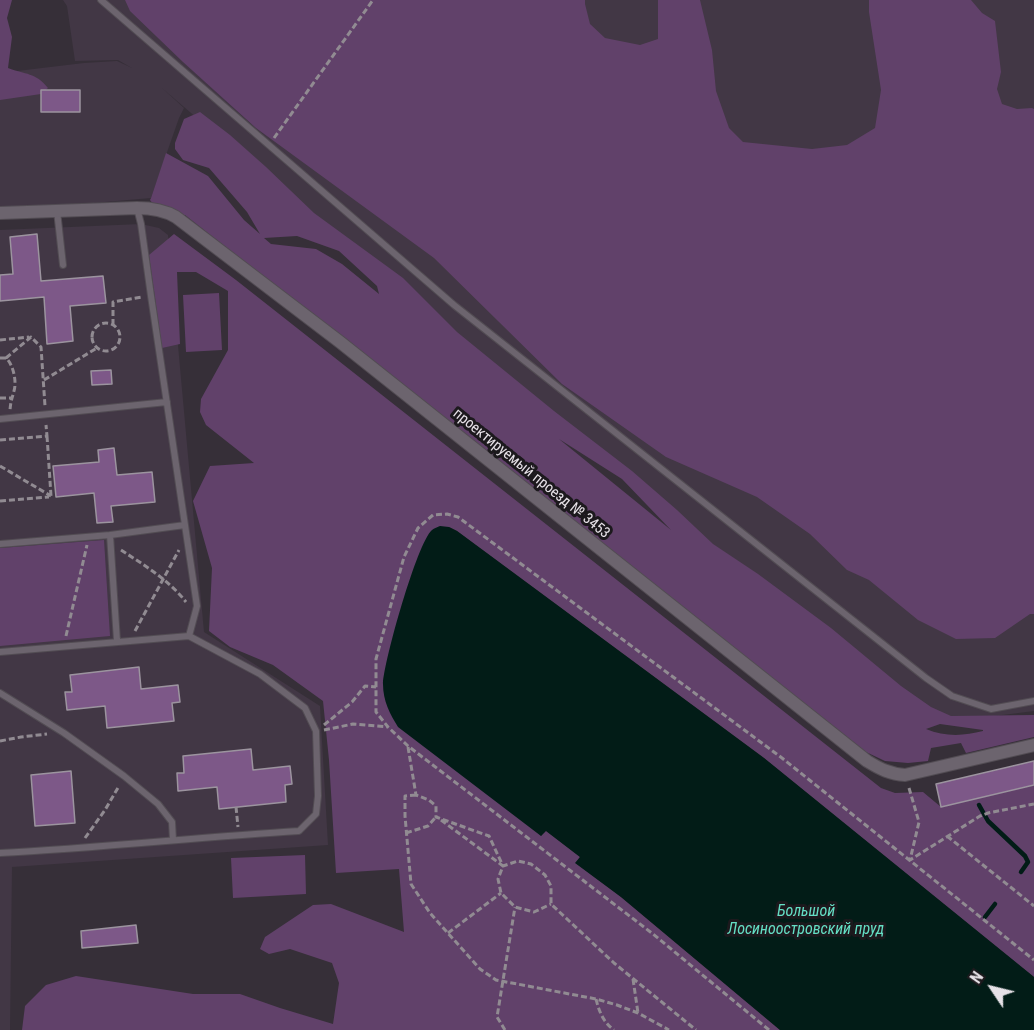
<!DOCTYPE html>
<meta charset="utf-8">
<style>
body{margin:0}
#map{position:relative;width:1034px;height:1030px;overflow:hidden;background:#362f38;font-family:"Roboto Condensed",sans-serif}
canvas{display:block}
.north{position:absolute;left:962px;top:958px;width:60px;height:60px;-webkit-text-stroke:4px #1c191d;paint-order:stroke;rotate:305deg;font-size:16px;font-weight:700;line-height:24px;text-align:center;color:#e6e1e7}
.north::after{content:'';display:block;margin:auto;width:21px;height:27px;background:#e6e1e7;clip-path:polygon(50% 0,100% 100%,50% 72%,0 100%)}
</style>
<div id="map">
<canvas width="1034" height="1030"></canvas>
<div class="north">N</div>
</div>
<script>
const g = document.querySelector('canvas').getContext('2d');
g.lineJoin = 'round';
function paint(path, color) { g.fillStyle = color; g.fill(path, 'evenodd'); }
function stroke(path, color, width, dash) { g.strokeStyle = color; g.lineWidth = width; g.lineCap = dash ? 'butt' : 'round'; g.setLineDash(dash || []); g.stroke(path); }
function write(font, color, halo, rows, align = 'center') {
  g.font = font + ' "Roboto Condensed",sans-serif'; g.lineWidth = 6; g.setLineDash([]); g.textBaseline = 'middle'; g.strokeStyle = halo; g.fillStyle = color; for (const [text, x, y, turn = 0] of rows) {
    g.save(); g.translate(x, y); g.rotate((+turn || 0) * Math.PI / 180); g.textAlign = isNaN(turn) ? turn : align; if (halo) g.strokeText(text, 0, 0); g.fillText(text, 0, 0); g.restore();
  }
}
paint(new Path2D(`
 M63,0H1034V711L971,719L938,718L893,697L379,275L162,88L184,108L179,118L151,198L48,207L0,209V85L17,71L84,63L117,61L132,68L118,60L75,61L67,6Z
 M141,224L159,228L168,235L204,632L320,706L328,845L12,867L10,1030H0V230Z`), '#423745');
paint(new Path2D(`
 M0,0H12L7,18L12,37L8,68C26,75 35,72 48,88L41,94L0,100Z
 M125,0H585V4L590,24L605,38L640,45L658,39V0H700L712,50L716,91L729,128L743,142L812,149L847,145L875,128L881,90L869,12V0H971L982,13L995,21L1001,72L997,89L1002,104L1017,109L1032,108L1034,109V614H1030L995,638L956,639L918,620L869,580L847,570L810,534L757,497L666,457L562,384L434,258L256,128L183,62L130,11Z
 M200,112L230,135L266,167L314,213L403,278L457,332L554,411L632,471L677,510L713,544L758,574L831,628L901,686L931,707L951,716L1034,715V737L966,753L961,743L931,748L928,761L908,763L885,761L866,752L185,215L184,218L153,204L150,200L151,198L166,153L208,176L244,220L260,234L247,212L209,168L183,160L175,149V143L184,119ZM297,236L339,251L377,286L379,294L342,264L316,249L271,244L264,238ZM559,439L622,479L671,530ZM940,724L983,730V731C964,736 945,737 926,729Z
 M174,234L236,280L881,788L895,793L923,792L941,807L1034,785V977L764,758L457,531L449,527L541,836L545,830L580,857L576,863L621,897L780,1030H22L25,1006L46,985L76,976L193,994H240L280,1008L333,1024L339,983L332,963L290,949L269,954L260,949L265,937L313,905L331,904L404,932L399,869L336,873L329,760L323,701L273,665L230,647L209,631L212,568L193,501L210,466L254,463L206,425L200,412L201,399L228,350V291L196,272H177L180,344L162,348L149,255Z
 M219,293L222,350L186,352L183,295Z
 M104,540L110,636L0,646V548Z
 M305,855L306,894L233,898L231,858Z`), '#61416a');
paint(new Path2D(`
 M440,526L449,527L457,531L764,758L1034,977V1030H780L621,897L575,863L580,857L546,831L541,836L398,727C390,714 383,701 383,684C384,661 417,543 432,530C434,528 438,527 440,526Z`), '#021c17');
stroke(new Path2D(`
 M979,805L988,821L1025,856L1028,862L1021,872
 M985,917L995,904`), '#021c17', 4.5);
const building = new Path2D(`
 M41,90H80V112H41Z
 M37,234L41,281L103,276L106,303L70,306L73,341L47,344L44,297L0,301V275L13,274L10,237Z
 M111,370L112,384L92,385L91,371Z
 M114,448L117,475L152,472L155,502L111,506L113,522L97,523L94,493L56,497L53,466L99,462L98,450Z
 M139,667L141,689L178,685L180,702L172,703L174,721L107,728L105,706L67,710L65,692H72L70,675Z
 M251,749L253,770L290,766L292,784L285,785L286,802L219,809L217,787L178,791L177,773H184L183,756Z
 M1034,761V785L941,807L936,784Z
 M71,771L75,823L35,826L31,775Z
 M136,925L138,943L82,948L81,931Z`);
paint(building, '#7d5888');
stroke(building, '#9c949f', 1.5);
const service = new Path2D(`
 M101,0L454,305L926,678L952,696L991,709L1034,701
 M137,208L141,224L151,296L197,606L189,636
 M57,211L63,265
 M0,419L167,402
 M0,544L110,535
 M117,641L110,535L185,525
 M0,652L189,636L260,674L305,708L316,731L318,796L316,814L299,831C199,837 100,848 0,853
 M0,693L64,733L124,776L158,804L172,822L173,840`);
const minor = new Path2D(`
 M0,213L137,208C151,208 164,210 176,217L340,342L867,761C880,769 890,774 905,775L1034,745`);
stroke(service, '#524c53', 8);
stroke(minor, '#524c53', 14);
stroke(new Path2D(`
 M274,138L373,0
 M92 337a14 14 0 1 1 28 0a14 14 0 1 1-28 0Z
 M113,325V302L142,297
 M0,340L29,337
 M0,358H6C13,364 17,381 14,391C12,399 11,399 10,410
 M6,358L31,337L41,347L45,406
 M44,380L97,348
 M0,398H11
 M47,436L51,496
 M0,440L47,436L46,425
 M0,466L51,496
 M0,501L49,497
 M121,550C144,565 169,580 186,602
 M135,631L179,550
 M66,636L87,545
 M324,725L352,702L365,686L376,687
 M324,730L353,724L388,727
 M0,741L21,737L47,734
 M408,747L416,795L429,800L436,806V817L489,836L503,866L518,861L531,864L545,875L551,886V904L614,963L696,1030
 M909,788L919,822L910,860L980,816L988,813L1034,804
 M416,795L405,796V816L411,884L430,913L480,969L496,980L596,999L617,1005L638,1013L669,1030
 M236,807L238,827
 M441,820L503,866L498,879L501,893L515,907L534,912L551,904
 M406,833L428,826L436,817
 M947,836L1034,906
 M85,838L105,810L119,786
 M448,933L501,893
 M633,979L638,1013
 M596,999C599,1011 603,1022 614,1030
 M505,1030L497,1017L515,907
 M769,1030L653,934L408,746L388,727L376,712V659L404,557L418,528L433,515L447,514L458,517L782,758L1034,960`), '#918b92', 3, [6, 3]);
stroke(service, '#6c646e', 6);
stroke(minor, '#6c646e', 12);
write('15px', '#e6e1e7', '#1c191d', [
 ["проектируемый проезд № 3453",531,474,39]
]);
write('italic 16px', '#64dec4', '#1c191d', [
 ["Большой",806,912],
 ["Лосиноостровский пруд",806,930]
]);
</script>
